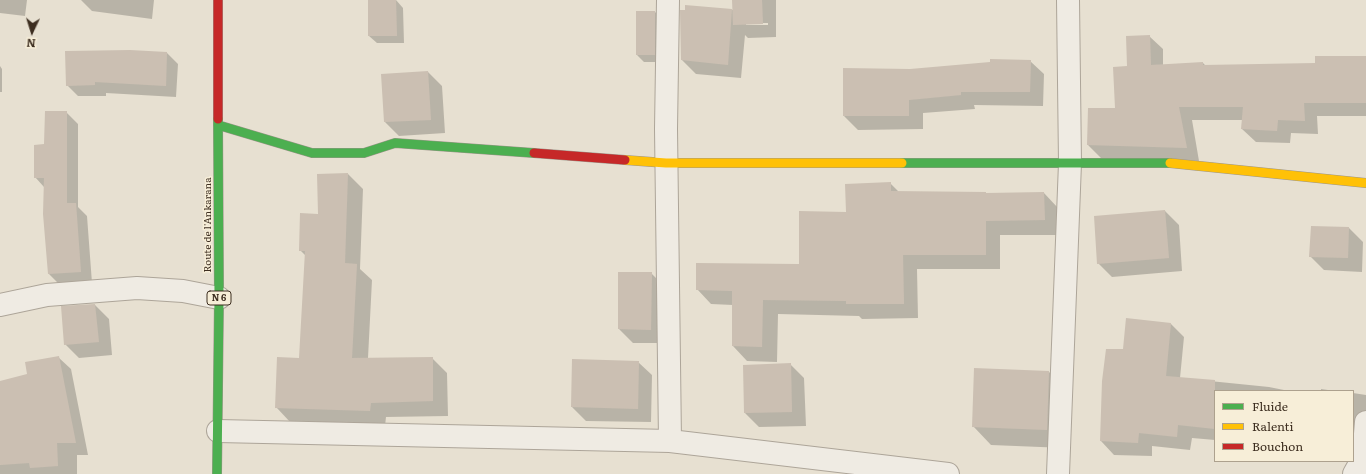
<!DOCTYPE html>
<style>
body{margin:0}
#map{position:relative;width:1366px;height:474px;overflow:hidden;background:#e7e0d1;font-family:Literata,serif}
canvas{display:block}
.legend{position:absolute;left:1214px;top:390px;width:140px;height:72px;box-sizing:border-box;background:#f7eed8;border:1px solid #ada18e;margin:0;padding:5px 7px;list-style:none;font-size:12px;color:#3d2e20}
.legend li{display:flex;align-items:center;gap:8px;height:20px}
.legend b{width:20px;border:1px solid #ada18e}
.north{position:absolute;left:12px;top:12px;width:40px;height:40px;-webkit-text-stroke:3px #f7eed8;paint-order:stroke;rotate:184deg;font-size:11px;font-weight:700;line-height:16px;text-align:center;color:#3d2e20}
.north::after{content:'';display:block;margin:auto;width:14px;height:18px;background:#3d2e20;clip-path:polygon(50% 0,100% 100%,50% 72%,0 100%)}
</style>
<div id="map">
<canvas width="1366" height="474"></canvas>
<ul class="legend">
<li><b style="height:5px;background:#4caf50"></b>Fluide</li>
<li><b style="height:5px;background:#ffc107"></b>Ralenti</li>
<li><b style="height:5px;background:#c62828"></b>Bouchon</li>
</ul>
<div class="north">N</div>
</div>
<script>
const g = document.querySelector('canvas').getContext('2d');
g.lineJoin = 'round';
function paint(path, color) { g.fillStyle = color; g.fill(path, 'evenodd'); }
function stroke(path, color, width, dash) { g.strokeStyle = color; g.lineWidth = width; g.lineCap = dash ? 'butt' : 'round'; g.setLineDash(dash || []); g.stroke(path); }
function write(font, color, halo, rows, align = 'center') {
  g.font = font + ' Literata,serif'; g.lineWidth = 3; g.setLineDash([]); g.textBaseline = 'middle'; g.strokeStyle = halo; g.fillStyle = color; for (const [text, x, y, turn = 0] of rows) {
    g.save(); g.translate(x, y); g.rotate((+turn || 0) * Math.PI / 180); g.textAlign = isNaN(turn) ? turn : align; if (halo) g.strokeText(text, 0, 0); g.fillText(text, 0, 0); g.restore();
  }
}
paint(new Path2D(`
 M0,0H27L25,16L0,13Z
 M81,0H154L152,19L92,11Z
 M396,0L403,8L404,43H377L369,36Z
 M733,0H776V37L748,38L745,35L741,78L696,74L682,60L686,6L734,10ZM746,23H768V25H746Z
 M655,12L662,19V62H644L637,55Z
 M1149,36L1163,49V65L1203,63L1206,66L1316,64L1366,57V116H1317L1318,134L1291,133L1290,143L1256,142L1242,129L1243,120H1192L1199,161L1101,158L1088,145L1089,109H1116L1128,67Z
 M167,53L178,64L176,97L106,93V96H78L67,85Z
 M1030,61L1044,74L1043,106L974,105L975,109L923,113V129L858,130L844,116L910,70Z
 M0,66L2,69V92H0Z
 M428,72L442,86L445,133L399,136L385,122L382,75Z
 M66,112L78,124V207L87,216L92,283L60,285L49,274L44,187L35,177Z
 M348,174L363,189L360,269L372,280L368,358H432L447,373L448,416L386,417L385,426L291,423L276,407L300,359L306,256L300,250L319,215Z
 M890,183L899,192L986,193L987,194L1044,193L1058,208L1059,235H1000V269H917L918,318L862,319L859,316L778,314L777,362L747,361L733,346V305L711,304L697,289L800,265L847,213Z
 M1165,211L1179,225L1182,271L1112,277L1098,263Z
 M1349,228L1363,242L1362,272L1324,270L1310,256Z
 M651,273L665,287V343H633L619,329Z
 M95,305L109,319L112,355L79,358L65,344Z
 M1127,319L1171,324L1184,337L1180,378L1269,387L1289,391H1215V440L1192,438L1190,450L1152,446V456L1114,455L1101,441L1124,350Z
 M58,357L71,369L88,455H77V474H0V382L28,375Z
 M573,360L638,362L652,375L651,422L586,421L572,407Z
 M790,364L804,378L806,426L759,427L745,413L744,366Z
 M975,369L1049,372L1068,390L1065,448L991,445L973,426Z
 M1321,389L1335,391H1321Z
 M1353,393L1366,395V443L1353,461Z`), '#0003');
paint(new Path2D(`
 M368,0H396L397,36H368Z
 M732,0H762L763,24L733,25Z
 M685,5L732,9L728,65L681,60L680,10H685Z
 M636,11H655V55H636Z
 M1150,35L1151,65L1203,62V65L1315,63V56H1366V103H1304L1305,121L1278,120L1277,131L1241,129L1243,107H1179L1187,148L1087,145L1088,108H1115L1113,67L1127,66L1126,36Z
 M130,50L167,52L166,86L95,82V85L66,86L65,51Z
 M990,59L1031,60L1030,92H961V95L909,100V116H843V68L910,69L990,62Z
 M428,71L431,120L384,122L381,74Z
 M45,111H67V203H76L81,272L48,274L43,214L44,178H34V145L44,144Z
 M348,173L345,263L357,264L352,358L433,357V401L371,403L370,411L275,408L277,357L299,358L305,251H299L300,213L318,214L317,174Z
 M891,182V191L986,192V193L1044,192L1045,220L986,221V255H903L904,304H846V301L763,300L762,347L732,346V291L696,290V263L799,264V211L846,212L845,184Z
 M1165,210L1169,258L1097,264L1094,216Z
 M1311,226L1349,227L1348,258L1309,257Z
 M618,272H652L651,330L618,329Z
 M95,304L99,342L64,345L61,306Z
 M1126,318L1171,323L1166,376L1215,380V429L1178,425L1177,437L1139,433L1138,443L1100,441L1102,381L1106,349H1123Z
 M59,356L76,443H57L58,466L30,468L29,463L0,465V381L27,374L25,362Z
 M572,359L639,361L638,409L571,407Z
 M791,363L792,412L744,413L743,365Z
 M974,368L1049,371L1047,430L972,427Z`), '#cbbfb2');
const street = new Path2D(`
 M668,0L666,129L670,441
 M0,305L47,295L137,288L183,291L219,298
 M218,431L670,441L948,474
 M1058,474L1070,163L1068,0
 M1354,474L1363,458L1366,422`);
const fast = new Path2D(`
 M218,125L312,153H364L395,143L534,153
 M902,163H1170
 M217,474L219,298L218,119`);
const slow = new Path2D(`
 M625,160L666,163H902
 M1170,163L1366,183`);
const jam = new Path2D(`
 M218,0V119
 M534,153L625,160`);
stroke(street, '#ada599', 24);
stroke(fast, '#9c958a', 10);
stroke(slow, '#9c958a', 10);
stroke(jam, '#9c958a', 10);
stroke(street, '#efebe3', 22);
stroke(fast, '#4caf50', 9);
stroke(slow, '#ffc107', 9);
stroke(jam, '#c62828', 9);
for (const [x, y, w] of [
 [219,298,24]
]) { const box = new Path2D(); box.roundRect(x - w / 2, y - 7, w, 14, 3); g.fillStyle = '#f7eed8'; g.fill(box); stroke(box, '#3d2e20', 1); }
write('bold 9px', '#3d2e20', null, [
 ["N 6",219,298]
]);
write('10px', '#3d2e20', '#f7eed8', [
 ["Route de l'Ankarana",208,225,-90]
]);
</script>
